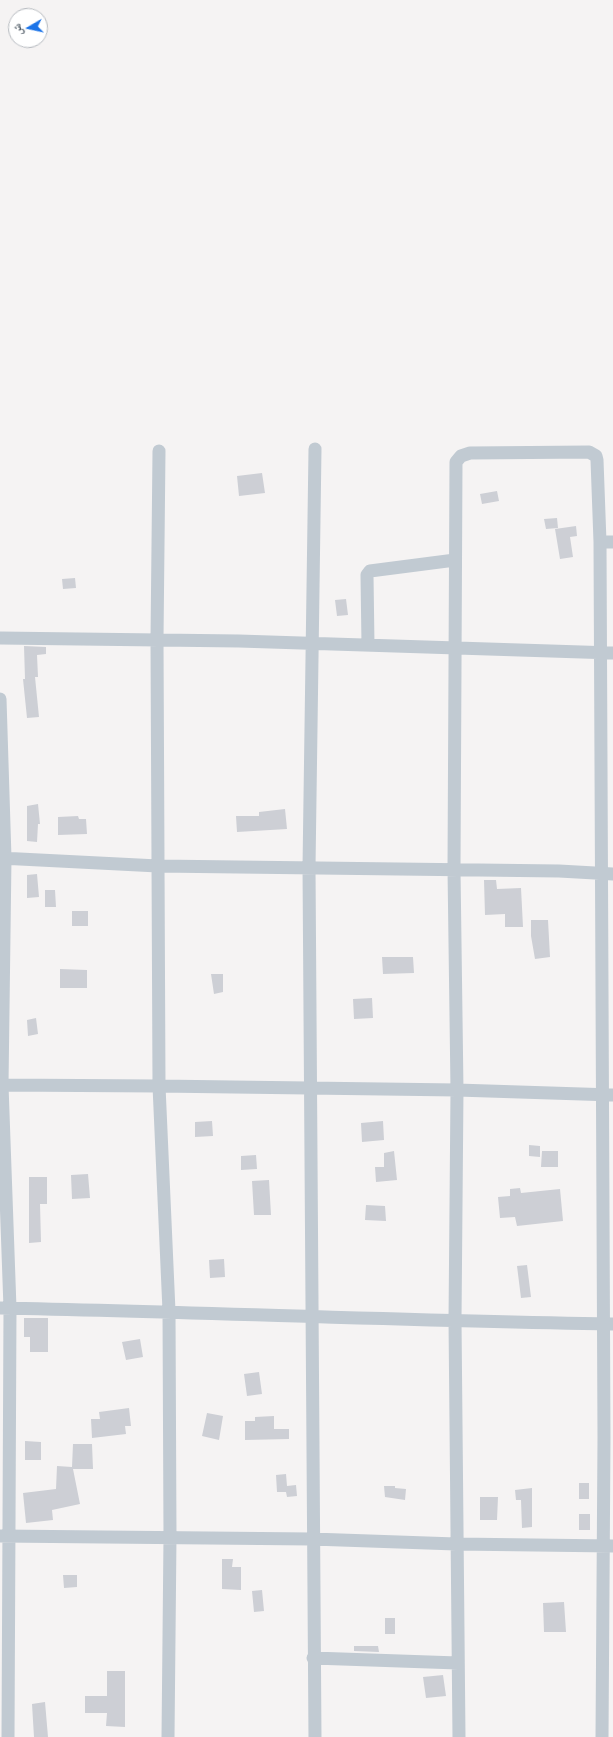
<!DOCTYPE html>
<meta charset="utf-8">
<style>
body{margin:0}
#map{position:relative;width:613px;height:1737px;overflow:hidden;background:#f5f3f3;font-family:Poppins,"Noto Naskh Arabic",sans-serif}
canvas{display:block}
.north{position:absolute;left:8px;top:8px;width:40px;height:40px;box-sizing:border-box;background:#fff;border:1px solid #b7bbc0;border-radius:50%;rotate:261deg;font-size:11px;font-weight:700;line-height:16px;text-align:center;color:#4a5661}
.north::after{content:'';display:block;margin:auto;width:14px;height:18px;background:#1a73e8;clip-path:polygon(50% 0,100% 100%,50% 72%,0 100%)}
</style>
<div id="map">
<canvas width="613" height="1737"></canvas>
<div class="north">ش</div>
</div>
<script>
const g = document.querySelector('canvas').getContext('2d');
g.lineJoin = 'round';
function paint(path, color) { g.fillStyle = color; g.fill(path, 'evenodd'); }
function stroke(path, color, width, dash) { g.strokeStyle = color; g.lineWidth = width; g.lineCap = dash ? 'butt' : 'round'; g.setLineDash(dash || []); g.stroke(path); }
paint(new Path2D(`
 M262,473L265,493L239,496L237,476Z
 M497,491L499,501L482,504L480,494Z
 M557,518L558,528L546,529L544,519Z
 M576,526L577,536L570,537L573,557L560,559L555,529Z
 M75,578L76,588L63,589L62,579Z
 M346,599L348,615L337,616L335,600Z
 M24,646L46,647V654L37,655L38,677H35L39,717L27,718L23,679H25Z
 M38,804L40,824H38L37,842L27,841V806Z
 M285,809L287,829L237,832L236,816H259V812Z
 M78,816L79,819H86L87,834L58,835V817Z
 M37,874L39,897L27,898V875Z
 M484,880H496L497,889L521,888L523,927H505V914L485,915Z
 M45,890H55L56,907H45Z
 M72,911H88V926H72Z
 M531,920H548L550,957L535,959L531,936Z
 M382,957H413L414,973L383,974Z
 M60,969L87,970V988H60Z
 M211,974H223V992L214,994Z
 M372,998L373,1018L354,1019L353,999Z
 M36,1018L38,1034L28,1036L27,1020Z
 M212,1121L213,1136L195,1137V1122Z
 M383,1121L384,1140L362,1142L361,1123Z
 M529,1145L540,1146V1157L529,1156Z
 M394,1151L397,1180L376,1182L375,1167H384V1153Z
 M542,1151H558V1167H541Z
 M256,1155L257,1169L241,1170V1156Z
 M88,1174L90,1198L72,1199L71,1175Z
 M29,1177H47V1204H40L41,1242L29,1243Z
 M269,1180L271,1215H254L252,1181Z
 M520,1188L521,1193L560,1189L563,1221L517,1226L515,1217L500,1218L498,1197L510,1196V1189Z
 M366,1205L385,1206L386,1221L365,1220Z
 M224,1259L225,1277L210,1278L209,1260Z
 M527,1265L531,1297L521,1298L517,1266Z
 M24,1318H48V1352H30V1337H24Z
 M140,1339L143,1357L126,1360L122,1342Z
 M259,1372L262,1394L247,1396L244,1374Z
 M129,1408L131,1426H125L126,1434L92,1438L91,1419H100L99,1412Z
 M207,1413L223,1416L219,1440L202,1436Z
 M274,1416V1429H289V1439L245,1440V1421H255V1417Z
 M25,1441L41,1442V1460H25Z
 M73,1444H92L93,1469H73L80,1504L52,1510L53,1520L26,1523L23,1493L56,1489L57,1466L72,1467Z
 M286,1474L287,1486L296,1485L297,1496L287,1497L286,1492H277L276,1475Z
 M579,1483H589V1499H579Z
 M384,1486H395V1488L406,1489L405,1500L385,1497Z
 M532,1488V1527L522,1528L521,1500H516L515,1490Z
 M480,1497H498L497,1520H480Z
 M579,1514H590V1530H579Z
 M222,1559H233L232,1567H241V1590L222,1589Z
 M63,1575H77V1587L64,1588Z
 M262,1590L264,1611L254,1612L252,1591Z
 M564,1602L566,1632H544L543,1603Z
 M385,1618H395V1634H385Z
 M354,1646H378L379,1652L354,1651Z
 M107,1671H125V1727L106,1726L107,1713H85V1696H107Z
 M443,1675L446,1696L426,1698L423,1677Z
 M45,1702L48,1737H34L32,1704Z`), '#cdcfd5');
stroke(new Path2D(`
 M159,451L157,639L159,1086L169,1311L170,1537L168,1737
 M600,542H613
 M0,638L239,641L613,653
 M368,645L367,575L370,571L455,560
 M0,699L5,858L2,1085L10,1308L8,1737
 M0,858L158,866L559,871L613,874
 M0,1085L159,1086L457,1090L613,1095
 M0,1308C204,1312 409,1321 613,1324
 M0,1536L312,1539L456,1544L613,1546
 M313,1658L458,1663
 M315,1737L309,867L315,449
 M459,1737L455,1320L457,1090L454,869L456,462L461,456L470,453L589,452L596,456L597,460L600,542L604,1437L602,1737`), '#c1cad2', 13);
</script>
